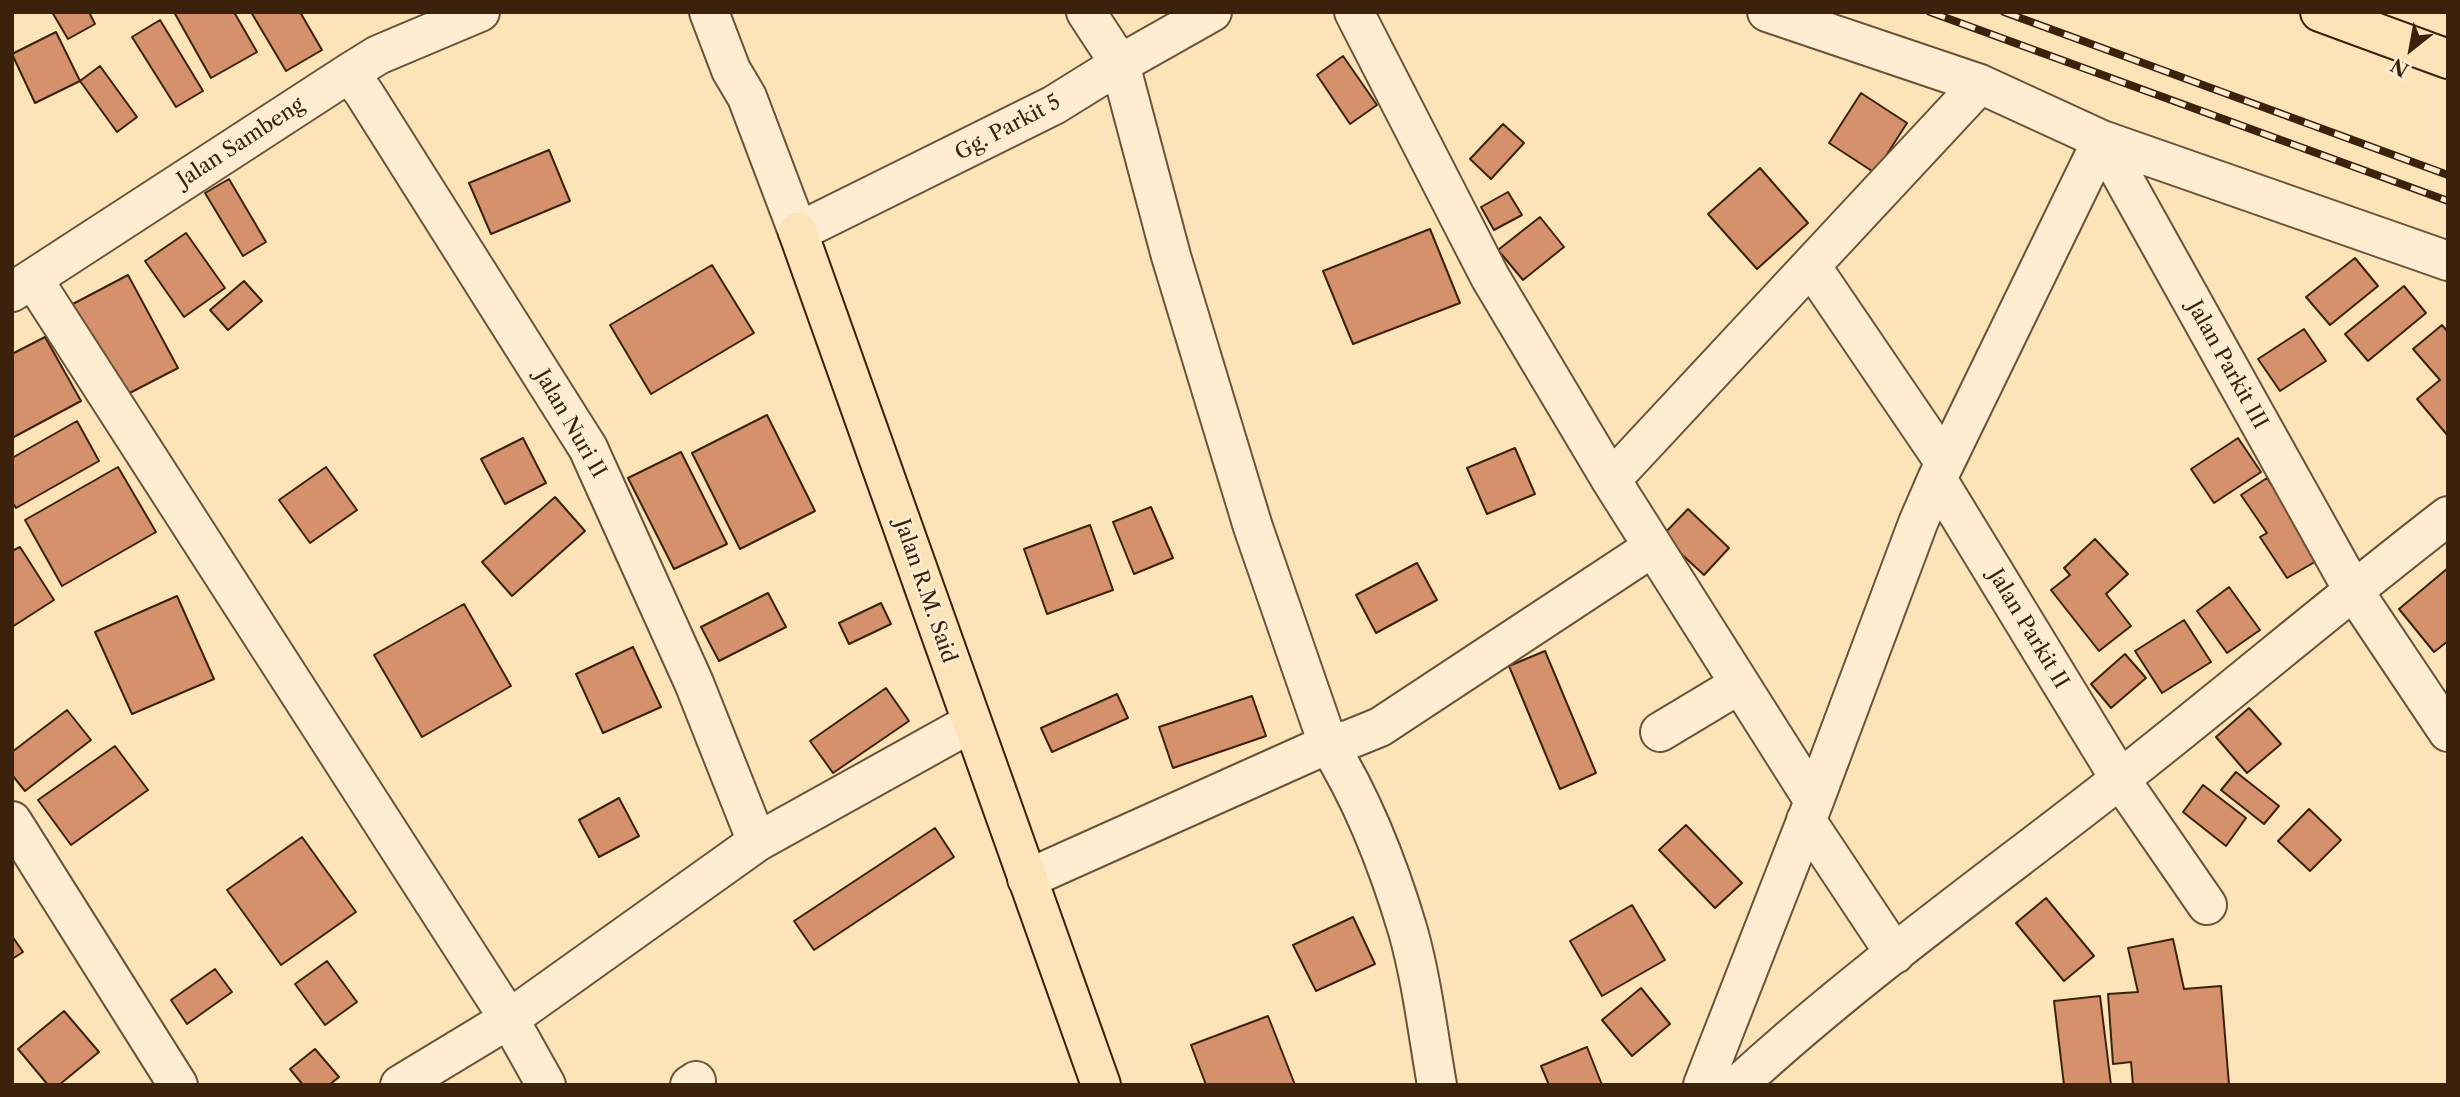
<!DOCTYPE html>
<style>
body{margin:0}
#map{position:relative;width:2460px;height:1097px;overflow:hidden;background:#fde4b8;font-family:"Libre Caslon Text",serif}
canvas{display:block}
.frame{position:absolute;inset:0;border:14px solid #3c220d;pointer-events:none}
.north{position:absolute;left:2376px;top:14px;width:70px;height:70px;-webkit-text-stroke:5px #feedd1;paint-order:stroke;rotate:211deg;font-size:19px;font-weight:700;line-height:28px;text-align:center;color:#3c220d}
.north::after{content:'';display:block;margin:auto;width:24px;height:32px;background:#3c220d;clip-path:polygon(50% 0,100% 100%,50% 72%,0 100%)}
</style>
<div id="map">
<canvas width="2460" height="1097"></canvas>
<div class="frame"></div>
<div class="north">N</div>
</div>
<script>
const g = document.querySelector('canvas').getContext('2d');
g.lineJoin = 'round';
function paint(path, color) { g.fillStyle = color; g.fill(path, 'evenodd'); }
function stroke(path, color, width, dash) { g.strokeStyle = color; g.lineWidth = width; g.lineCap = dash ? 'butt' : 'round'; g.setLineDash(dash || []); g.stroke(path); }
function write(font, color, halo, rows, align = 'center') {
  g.font = font + ' "Libre Caslon Text",serif'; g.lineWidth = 5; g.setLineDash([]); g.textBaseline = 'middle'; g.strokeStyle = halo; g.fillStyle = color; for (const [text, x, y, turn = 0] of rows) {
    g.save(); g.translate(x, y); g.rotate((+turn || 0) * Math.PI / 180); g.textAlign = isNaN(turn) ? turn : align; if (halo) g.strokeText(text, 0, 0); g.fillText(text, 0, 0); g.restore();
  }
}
const building = new Path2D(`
 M52,12H89L95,24L68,39Z
 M174,12H234L257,52L211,78Z
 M251,12H300L322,50L286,71Z
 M160,20L203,91L176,107L132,37Z
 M56,32L80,81L35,103L12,54Z
 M1343,56L1377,105L1350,124L1317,75Z
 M100,66L137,117L117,132L80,81Z
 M1861,93L1907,123L1875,173L1829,143Z
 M1503,124L1524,143L1491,179L1470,159Z
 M549,150L570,201L491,234L469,183Z
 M1760,168L1808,223L1757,269L1708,214Z
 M229,179L266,242L243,256L205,193Z
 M1508,192L1522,215L1494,230L1481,207Z
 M1540,217L1564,247L1523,280L1498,250Z
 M1430,229L1460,303L1353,344L1323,271Z
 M186,233L225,288L184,317L145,261Z
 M2355,258L2378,286L2330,325L2306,297Z
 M712,265L754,333L651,394L610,325Z
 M128,275L178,368L120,398L71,305Z
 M244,281L262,301L228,330L210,310Z
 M2404,286L2426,313L2368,361L2345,334Z
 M2442,325L2448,332V436L2417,399L2440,380L2413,349Z
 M2304,329L2326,361L2280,391L2258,359Z
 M45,337L81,401L12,438V354Z
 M767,415L815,511L740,549L692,453Z
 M77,421L99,461L16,508L12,502V458Z
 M523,438L546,483L505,504L481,459Z
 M2238,438L2261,472L2214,503L2191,469Z
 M1515,448L1535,494L1487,514L1467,468Z
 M681,452L727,544L674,569L628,478Z
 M118,467L156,532L62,586L25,520Z
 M326,467L357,510L310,543L279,500Z
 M2267,478L2320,559L2287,578L2260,537L2267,533L2241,495Z
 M555,497L585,531L512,596L482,562Z
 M1151,507L1173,558L1134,574L1113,522Z
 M1688,509L1729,548L1704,575L1662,536Z
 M1090,525L1113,590L1047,614L1024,549Z
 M2095,539L2128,574L2106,594L2131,626L2099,651L2051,590L2070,575L2064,568Z
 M20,547L54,600L12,627V551Z
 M1417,563L1437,600L1376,633L1356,595Z
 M2448,568V641L2434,652L2399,609Z
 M2229,587L2260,630L2227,653L2197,611Z
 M768,593L786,627L719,661L701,627Z
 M177,596L214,679L132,714L95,632Z
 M881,603L891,624L849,644L839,623Z
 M464,604L511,686L422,737L374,655Z
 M2184,620L2211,662L2162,693L2135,651Z
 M633,647L661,707L603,733L576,674Z
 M1545,651L1596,773L1560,789L1509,666Z
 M2125,654L2146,678L2111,708L2091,684Z
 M886,688L909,721L833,773L810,741Z
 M1117,694L1128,718L1052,752L1041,728Z
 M1252,696L1266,736L1173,768L1159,727Z
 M2249,708L2281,744L2247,773L2216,737Z
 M67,710L91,740L25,791L12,775V752Z
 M115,746L148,790L71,845L38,800Z
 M2236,772L2279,806L2264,824L2221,790Z
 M2203,785L2246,818L2226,846L2183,812Z
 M619,798L639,836L599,857L579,820Z
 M2309,809L2341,840L2310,871L2278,841Z
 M1686,825L1742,883L1715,908L1659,850Z
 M935,828L954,857L814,950L794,921Z
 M302,837L356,912L281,965L227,890Z
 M2046,898L2094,956L2064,981L2016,923Z
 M1632,905L1665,960L1602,996L1570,941Z
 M1353,917L1375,964L1316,991L1293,945Z
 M12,936L23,952L12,959Z
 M2173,939L2184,989L2221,986L2229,1085H2133L2131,1062L2113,1064L2108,994L2138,992L2128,948Z
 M327,961L357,1002L325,1025L295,984Z
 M215,969L232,992L187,1024L171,1000Z
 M1641,988L1670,1024L1632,1056L1602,1020Z
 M2100,996L2111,1085H2064L2054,1001Z
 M64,1011L99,1052L59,1085H48L18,1049Z
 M1268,1016L1295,1085H1206L1191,1045Z
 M1587,1047L1602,1085H1549L1541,1066Z
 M315,1049L339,1077L329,1085H303L290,1069Z`);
paint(building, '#d4916b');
stroke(building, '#3c220d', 2);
const minor = new Path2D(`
 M709,12L731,70L747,97L798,232L1054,105L1120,64L1212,12
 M1086,12L1120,64L1171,256L1253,527L1328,744C1363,800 1389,867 1408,931C1422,981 1428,1034 1437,1085
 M1354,12L1490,277L1611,480L1814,801
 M1767,12L1980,84L2102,140L2448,261
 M349,73L364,93L588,448L694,683L757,842
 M2102,140L2353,590L2448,732
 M1811,266L1945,463
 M33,279L509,1019L546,1085
 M12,292L349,73L378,55L480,12
 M1937,479L2120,779L2207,905
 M1611,480L1980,84
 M1660,732L1740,684
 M1806,820L1895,954
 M12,821L178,1085
 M1027,879L1328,744L1348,740L1380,727L1653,547
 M400,1085L509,1019L757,842L971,723
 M690,1085L696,1081
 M1703,1085L1814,801L1918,523L1937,479L2102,140
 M1738,1085C1852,980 1979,889 2101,794C2218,703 2330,607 2448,516`);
const major = new Path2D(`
 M2320,12L2448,59
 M798,232L1101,1085`);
stroke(minor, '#6c5238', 42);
stroke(major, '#3c220d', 42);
stroke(minor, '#feedd1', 38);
stroke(major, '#fde4b8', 38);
const rail = new Path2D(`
 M1930,12L2448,201
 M2004,12L2448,175`);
stroke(rail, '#3c220d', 8);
stroke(rail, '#feedd1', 5, [16]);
write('21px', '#3c220d', '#feedd1', [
 ["Gg. Parkit 5",1008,128,-28],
 ["Jalan Sambeng",241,143,-33],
 ["Jalan Parkit III",2227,365,61],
 ["Jalan Nuri II",570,424,60],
 ["Jalan R.M. Said",925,591,71],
 ["Jalan Parkit II",2028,629,59]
]);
</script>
